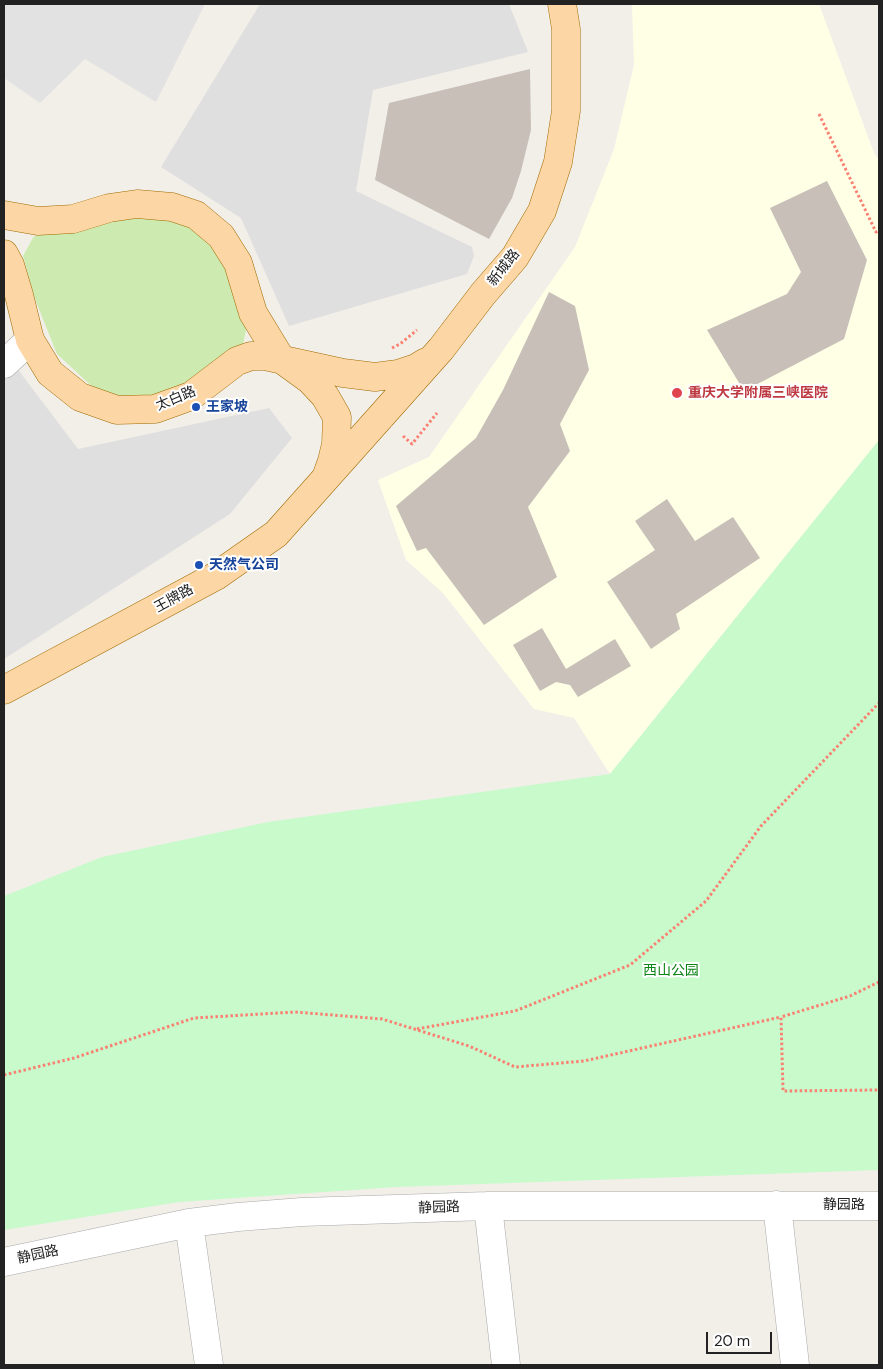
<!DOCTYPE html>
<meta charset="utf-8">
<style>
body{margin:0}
#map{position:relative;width:883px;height:1369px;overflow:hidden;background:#f2efe9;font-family:"DM Sans",sans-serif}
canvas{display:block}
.frame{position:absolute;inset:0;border:5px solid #222;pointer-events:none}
.scale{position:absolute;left:706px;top:1332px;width:66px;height:22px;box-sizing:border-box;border:2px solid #222;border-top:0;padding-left:6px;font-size:15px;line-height:18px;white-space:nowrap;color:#222;-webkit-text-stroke:4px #fff;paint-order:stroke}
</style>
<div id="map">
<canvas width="883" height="1369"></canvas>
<div class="frame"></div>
<div class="scale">20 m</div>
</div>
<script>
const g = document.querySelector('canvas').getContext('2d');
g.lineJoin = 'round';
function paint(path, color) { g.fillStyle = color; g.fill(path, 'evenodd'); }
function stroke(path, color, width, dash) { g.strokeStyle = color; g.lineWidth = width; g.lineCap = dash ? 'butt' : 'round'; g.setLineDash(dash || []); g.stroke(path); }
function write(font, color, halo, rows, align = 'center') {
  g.font = font + ' "DM Sans","Noto Sans SC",sans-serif'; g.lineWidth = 4; g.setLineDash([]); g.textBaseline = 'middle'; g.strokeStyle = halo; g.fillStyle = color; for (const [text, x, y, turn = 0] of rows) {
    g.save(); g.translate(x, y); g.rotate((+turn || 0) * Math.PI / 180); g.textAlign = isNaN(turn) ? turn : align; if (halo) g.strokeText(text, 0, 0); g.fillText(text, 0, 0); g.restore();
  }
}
paint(new Path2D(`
 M260,4H509L528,52L373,90L356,191L472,247L474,256L467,274L289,326L241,218L161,167Z
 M4,351L78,449L269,408L292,438L230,514L4,659Z`), '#e0dfdf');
paint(new Path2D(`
 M632,4H819L874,153L879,160V440L610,774L574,718L534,709L443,593L406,560L378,480L429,457L575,247L614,149L634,65Z`), '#ffffe5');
paint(new Path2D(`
 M144,212L188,220L220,243L249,316L243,344L207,375L154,400L99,393L57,354L35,299L23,256L34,236L77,229Z`), '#cdebb0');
paint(new Path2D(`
 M879,440V1170L397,1187L179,1202L4,1230V896L102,857L268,822L610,774Z`), '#c8facc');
paint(new Path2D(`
 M4,4H205L156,102L85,59L40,103L4,78Z`), '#e2e2e2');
paint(new Path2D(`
 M530,69L531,130L521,171L512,198L489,239L375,180L389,103Z
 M827,181L867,260L844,339L744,391L707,330L787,294L801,272L770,208Z
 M549,292L575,306L589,370L560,424L570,451L528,507L557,577L484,625L426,548L417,551L396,506L476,438L503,390Z
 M667,499L695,541L733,517L760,558L676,614L680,629L651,649L607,582L655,550L635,521Z
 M542,628L566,669L615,639L631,666L578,697L570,685L556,682L540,691L513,645Z`), '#c7bfb8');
const minor = new Path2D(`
 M4,364L30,340
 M777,1205L795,1365
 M488,1206L506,1365
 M189,1223L209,1365
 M4,1262L189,1223L238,1217L302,1212L488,1206H879`);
const major = new Path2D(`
 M4,215L38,221L73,219L109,208L137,204L172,207L196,215L221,236L238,263L253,313L281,359L310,380L325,396L337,417L336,444L332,461L327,475
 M4,254L10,265L19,295L30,340L50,373L80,397L117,410L155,409L191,396L237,361L251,356H265L343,373L375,377L398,374L416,368L426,362
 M4,690L216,576L276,534L441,349L483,294L515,257L542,211L558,162L566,111V29L562,4`);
stroke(minor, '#a9a9a9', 29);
stroke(major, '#a06b00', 29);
stroke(new Path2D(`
 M819,114L876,232L879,230
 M392,348L400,344L417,330
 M403,436L412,444L437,413
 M879,982L850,996L781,1017L783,1091L879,1090
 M417,1029L515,1011L630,965L706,901L761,826L879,703
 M4,1075L74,1058L194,1018L295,1012L382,1019L469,1046L515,1067L584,1061L781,1017`), '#fa8072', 3, [2.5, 2.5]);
stroke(minor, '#fff', 28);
stroke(major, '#fcd6a4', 28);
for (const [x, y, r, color] of [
 [677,393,6,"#e0444e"],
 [196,407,5,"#1a4fb4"],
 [199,565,5,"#1a4fb4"]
]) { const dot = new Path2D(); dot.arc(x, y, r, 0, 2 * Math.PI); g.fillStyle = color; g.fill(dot); stroke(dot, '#fff', 2); }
write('14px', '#222', '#fff', [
 ["新城路",504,268,-52],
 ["太白路",176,399,-22],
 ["王牌路",174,599,-29],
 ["静园路",844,1205],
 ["静园路",439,1208,-2],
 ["静园路",38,1255,-12]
]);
write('bold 14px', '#be3a42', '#fff', [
 ["重庆大学附属三峡医院",688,393]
], 'left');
write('bold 14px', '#164399', '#fff', [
 ["王家坡",206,407],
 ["天然气公司",209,565]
], 'left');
write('14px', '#0c8416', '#fff', [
 ["西山公园",671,971]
]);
</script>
